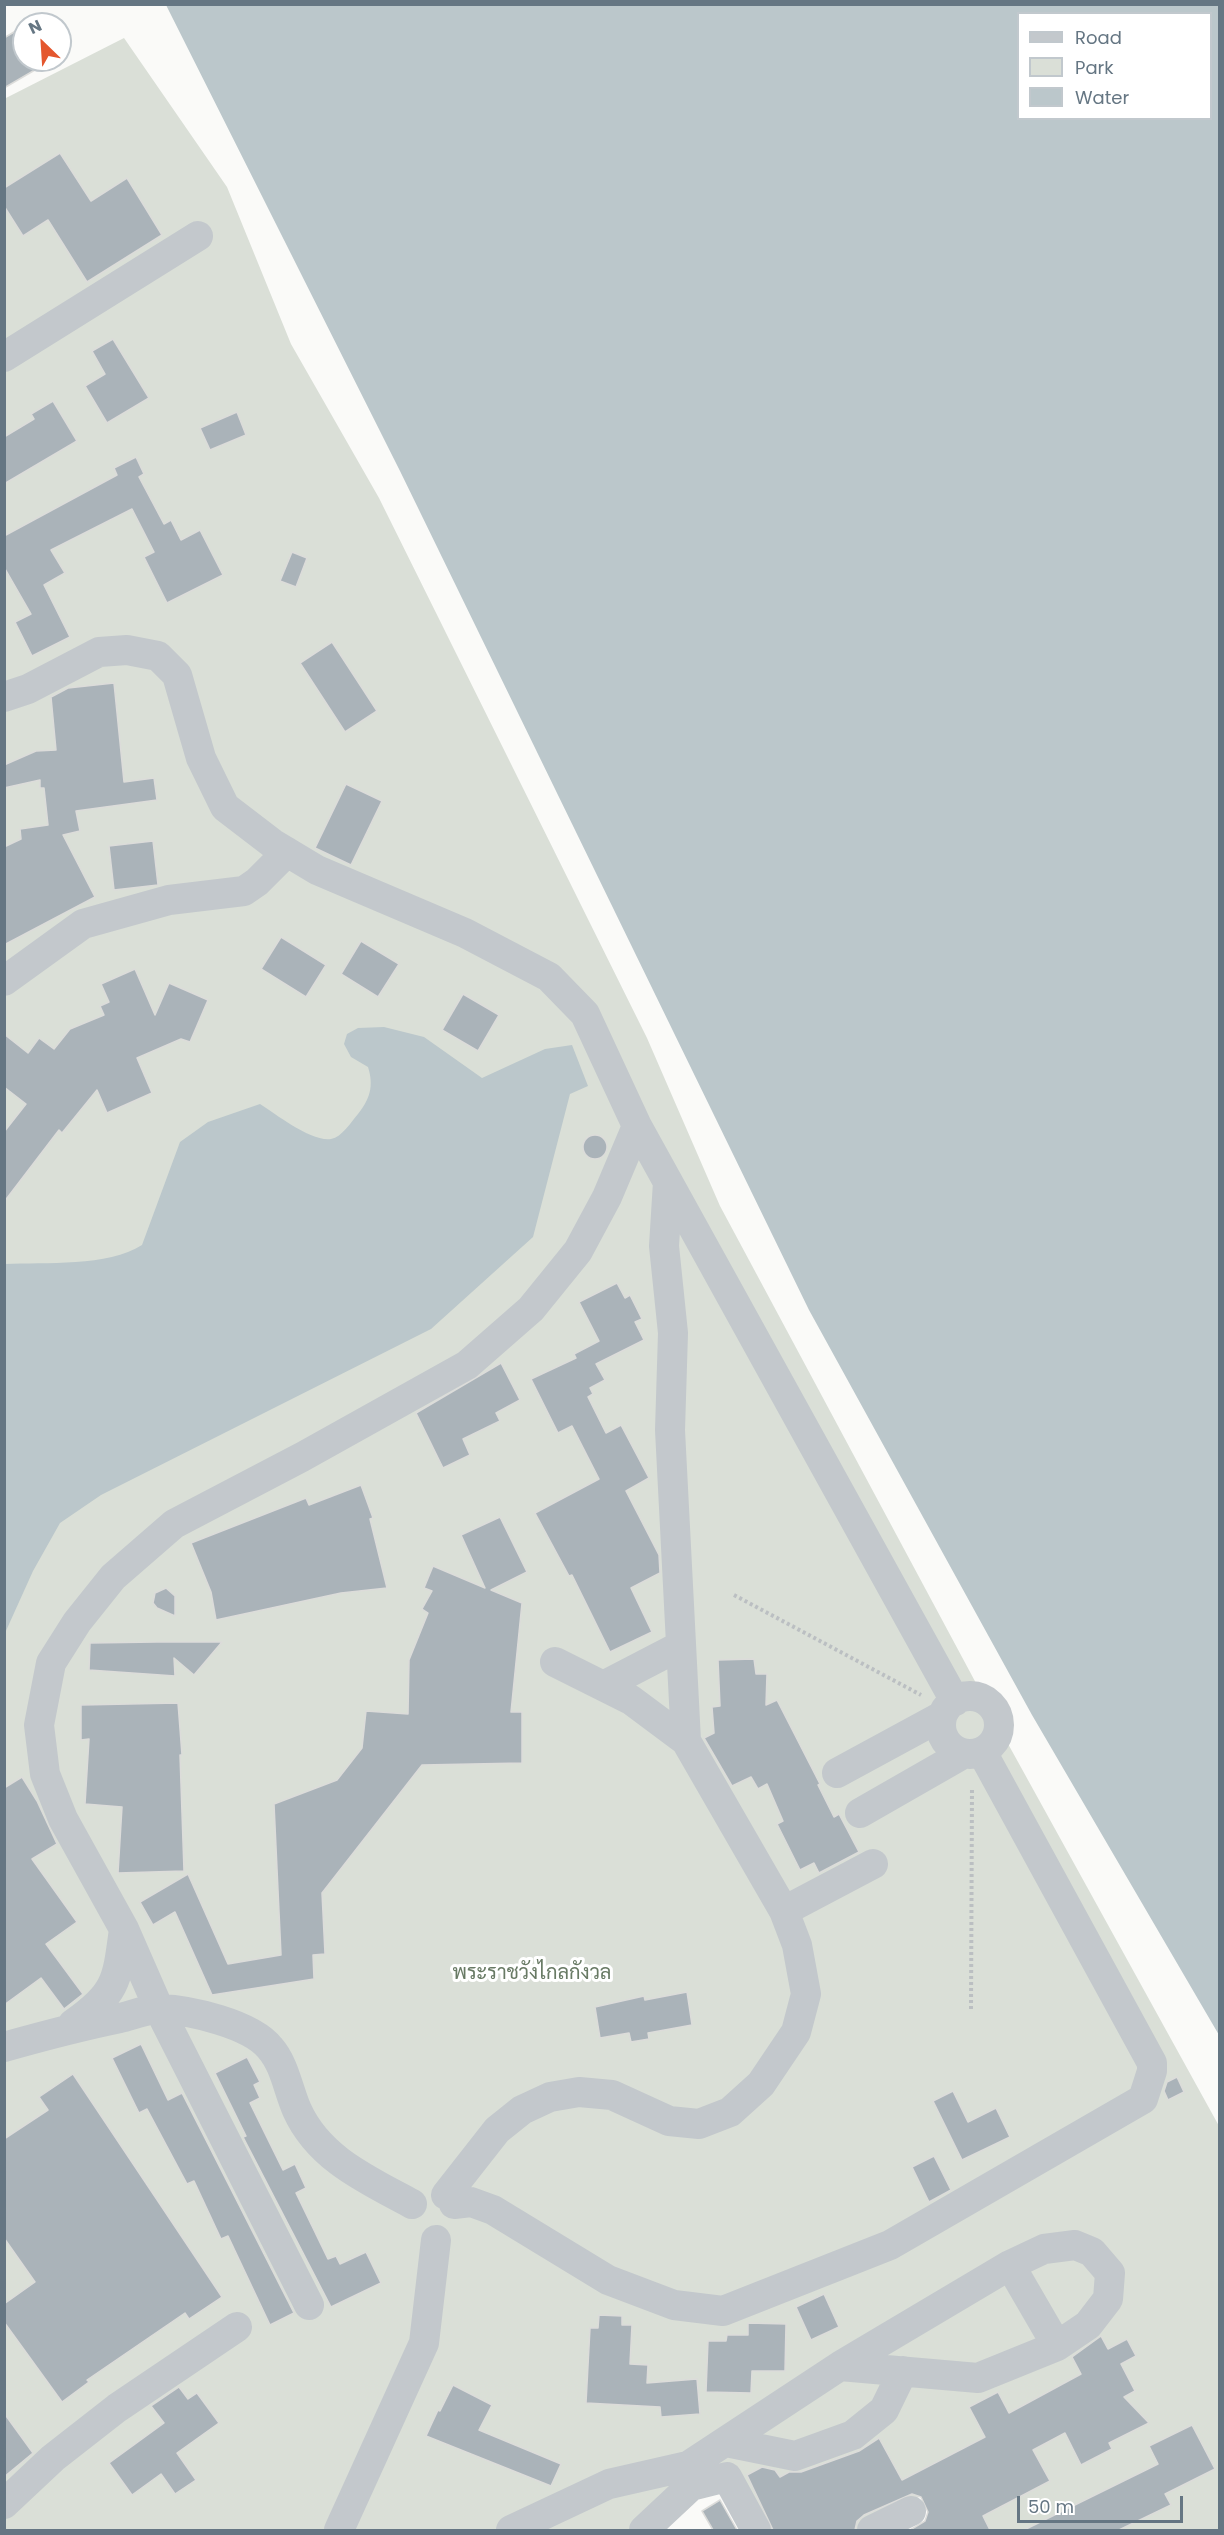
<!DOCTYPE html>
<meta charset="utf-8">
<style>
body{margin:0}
#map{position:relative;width:1224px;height:2535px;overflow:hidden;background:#fafaf8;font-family:Poppins,sans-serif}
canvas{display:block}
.frame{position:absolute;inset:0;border:6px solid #657683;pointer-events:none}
.legend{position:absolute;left:1017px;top:12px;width:195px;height:108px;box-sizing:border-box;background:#fff;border:2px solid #c1c8cd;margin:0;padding:8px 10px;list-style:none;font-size:18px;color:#657683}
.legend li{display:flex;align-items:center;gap:12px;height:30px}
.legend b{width:30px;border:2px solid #c1c8cd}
.north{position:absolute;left:12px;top:12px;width:60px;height:60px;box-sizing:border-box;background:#fff;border:2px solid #c1c8cd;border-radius:50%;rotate:335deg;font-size:16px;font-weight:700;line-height:24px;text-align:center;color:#657683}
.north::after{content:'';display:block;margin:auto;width:21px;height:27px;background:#e4572e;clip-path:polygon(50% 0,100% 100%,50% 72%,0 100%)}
.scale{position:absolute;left:1017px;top:2496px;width:166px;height:27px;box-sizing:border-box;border:3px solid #657683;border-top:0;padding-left:8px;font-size:18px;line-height:21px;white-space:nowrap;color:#657683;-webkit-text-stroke:4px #fff;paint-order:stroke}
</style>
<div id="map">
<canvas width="1224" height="2535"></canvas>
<div class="frame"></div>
<ul class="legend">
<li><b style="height:8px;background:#c3c8cc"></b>Road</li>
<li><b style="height:16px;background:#dadfd7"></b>Park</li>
<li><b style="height:16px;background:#bbc7cb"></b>Water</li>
</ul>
<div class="north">N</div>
<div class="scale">50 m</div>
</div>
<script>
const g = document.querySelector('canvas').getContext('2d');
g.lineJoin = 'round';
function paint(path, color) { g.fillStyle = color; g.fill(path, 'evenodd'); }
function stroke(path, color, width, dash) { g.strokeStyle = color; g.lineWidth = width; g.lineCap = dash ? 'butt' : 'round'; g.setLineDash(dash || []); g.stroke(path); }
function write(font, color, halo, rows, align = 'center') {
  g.font = font + ' Poppins,Sarabun,sans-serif'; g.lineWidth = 6; g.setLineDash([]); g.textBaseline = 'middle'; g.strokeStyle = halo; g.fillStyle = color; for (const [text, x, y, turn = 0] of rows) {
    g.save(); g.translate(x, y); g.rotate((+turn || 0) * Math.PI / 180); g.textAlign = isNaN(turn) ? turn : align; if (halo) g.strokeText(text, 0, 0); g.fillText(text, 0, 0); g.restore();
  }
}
paint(new Path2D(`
 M124,38L227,187L291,344L379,498L647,1038L720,1206L977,1685C1002,1701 1011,1710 1007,1742L1219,2126L1220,2530H973L946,2483L856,2530H765L730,2464L630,2530H5L4,99Z`), '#dadfd7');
paint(new Path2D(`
 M166,5H1219V2035L1032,1715L809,1310L400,471ZM1018,14H1210V118H1018Z
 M384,1027L424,1037L482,1078L545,1049L572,1045L588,1086L570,1094L533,1237L431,1329L101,1495L60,1523L33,1571L5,1633V1264C45,1262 108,1267 142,1245L180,1142L208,1122L260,1104C276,1114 311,1142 331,1139C342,1137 351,1122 358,1114C370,1099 374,1086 368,1067L351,1057L344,1044L347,1034L358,1028Z`), '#bbc7cb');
const building = new Path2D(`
 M24,26V60H52L4,88V38Z
 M60,153L91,201L127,178L162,235L87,282L48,220L23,236L4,206V188Z
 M113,339L149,398L107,423L85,386L105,374L92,351Z
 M53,401L77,441L4,484V437L34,419L31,414Z
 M237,412L246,435L210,450L200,428Z
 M136,457L144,474L139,477L164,524L171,520L181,540L200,530L223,575L167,603L144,557L154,552L132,509L51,550L65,573L44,585L70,637L32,656L15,622L31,614L4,567V536L117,475L114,468Z
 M292,552L307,558L296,587L280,581Z
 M332,642L377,711L345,732L300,663Z
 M114,683L124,782L154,778L157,800L76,811L80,831L63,835L95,897L4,945V847L21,839L20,829L48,825L44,788H40V780L4,788V765L36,751L56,750L51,697L68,688Z
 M346,784L382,801L351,865L315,848Z
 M153,841L158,885L114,890L109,846Z
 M281,937L326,965L306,997L261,969Z
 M361,941L399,964L378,997L341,974Z
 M135,969L155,1015L169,983L208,1000L190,1042L181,1039L137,1058L152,1093L107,1113L97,1090L62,1133L59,1130L4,1202V1132L26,1104L4,1087V1034L28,1053L39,1038L54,1049L70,1029L104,1015L100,1006L109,1002L101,984Z
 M463,994L499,1015L478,1051L442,1030Z
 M583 1147a12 12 0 1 1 24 0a12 12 0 1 1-24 0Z
 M617,1283L625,1298L630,1295L642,1319L635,1322L644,1340L596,1364L605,1380L590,1388L593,1394L588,1397L606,1433L621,1425L649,1478L626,1491L659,1555L660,1573L631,1588L652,1632L610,1652L572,1575L569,1576L535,1513L599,1479L572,1426L558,1433L531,1379L576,1358L574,1354L599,1341L579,1302Z
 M501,1363L520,1400L496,1413L500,1421L463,1439L470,1455L443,1468L416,1413Z
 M361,1485L373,1518L370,1519L387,1588L341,1593L216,1620L211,1592L191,1543L306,1498L309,1505Z
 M500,1517L527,1572L491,1590L522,1603L511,1712H522V1763L422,1765L322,1893L325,1954L313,1955L314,1979L212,1995L175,1912L153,1925L140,1902L188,1874L228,1964L281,1955L274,1804L337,1780L362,1748L366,1711L408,1714L409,1660L428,1613L422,1609L432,1591L424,1588L433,1566L485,1588L461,1535Z
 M166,1588L175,1596V1616L157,1608L153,1603L155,1593Z
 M156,1642H222L194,1675L174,1658L175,1676L89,1670L90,1643Z
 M754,1659L756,1674H767L766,1705L777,1700L820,1784L818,1785L834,1817L839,1814L859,1852L819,1873L814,1863L800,1870L777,1824L783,1821L767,1784L758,1789L751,1777L732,1786L704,1738L714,1733L712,1707L720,1706L718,1660Z
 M178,1703L182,1755H180L184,1871L118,1873L122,1807L85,1804L89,1739L81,1740V1705Z
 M22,1777L37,1801L57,1844L32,1859L77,1922L46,1944L83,1994L64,2009L41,1978L4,2005V1788Z
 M687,1992L692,2025L648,2033L649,2039L631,2042L629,2033L600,2038L595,2007L644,1996L645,2000Z
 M141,2044L168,2100L182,2093L294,2313L270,2325L228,2236L221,2239L194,2181L187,2184L147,2109L139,2113L112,2058Z
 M247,2057L260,2082L254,2085L260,2098L250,2103L283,2170L295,2164L306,2188L296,2193L328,2259L336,2256L340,2264L366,2252L381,2283L331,2307L243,2137L246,2136L215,2073Z
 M73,2074L222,2297L189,2319L185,2313L87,2380L89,2382L62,2402L4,2322V2304L35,2282L4,2238V2139L48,2110L39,2097Z
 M1177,2077L1184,2092L1168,2100L1164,2091L1167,2082Z
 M953,2091L968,2122L996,2108L1010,2137L962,2160L933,2101Z
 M934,2156L951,2190L929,2202L912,2167Z
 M824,2294L839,2327L811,2340L796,2307Z
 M599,2315L622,2316V2325H632L630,2364L648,2365L647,2383L697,2379L700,2414L661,2417L660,2407L586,2403L590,2328H598Z
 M748,2323L786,2324L785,2371H752L751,2393L706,2392L708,2341H726L727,2335H748Z
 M1101,2336L1108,2349L1127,2339L1136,2356L1121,2364L1135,2391L1124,2397L1149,2423L1109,2443L1112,2449L1081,2465L1065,2433L1033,2450L1050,2481L983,2516L990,2530H910L925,2521L928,2512L921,2497L912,2494L864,2515L857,2521L855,2530H773L747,2475L762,2467L775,2470L780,2477L789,2472H801L859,2451L879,2438L902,2480L985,2437L969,2407L998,2392L1009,2413L1081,2374L1072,2357Z
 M453,2385L492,2405L479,2430L561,2464L551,2486L426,2436L438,2410L440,2411Z
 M179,2387L188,2399L197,2393L219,2423L177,2453L196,2480L175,2494L161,2474L132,2495L109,2463L164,2423L151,2406Z
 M4,2413L33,2453L4,2477Z
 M1192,2425L1215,2469L1165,2494L1171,2505L1119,2530H1024L1158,2464L1149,2446Z
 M720,2500L737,2530H713L702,2511Z`);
paint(building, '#aab3b9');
stroke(building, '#dcdcda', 1.5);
stroke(new Path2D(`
 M734,1595L921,1695
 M971,2009L972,1788`), '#bbbfc2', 4, [3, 3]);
stroke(new Path2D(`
 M4,357L198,236
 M4,697L28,689L99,652L127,650L158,656L177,675L201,758L225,807L272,843L317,870L465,933L549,977L585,1014L637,1126L955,1701
 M4,981L83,924L169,900L244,891L257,882L287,852
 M555,1662L631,1700L686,1741
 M603,1686L680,1646
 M941 1725a29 29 0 1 1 58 0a29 29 0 1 1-58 0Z
 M837,1773L942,1716
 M860,1813L963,1754
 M784,1911L873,1864
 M73,2024C117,1992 117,1982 124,1929
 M4,2047C43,2036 81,2026 120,2018C132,2015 148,2009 160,2009C190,2010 251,2024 270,2048C285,2065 288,2090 297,2110C319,2159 368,2180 412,2204
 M446,2195L497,2130L522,2110L550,2097L579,2092L612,2095L669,2121L699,2124L730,2112L761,2084L796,2032L806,1994L797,1945L784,1911L686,1741L670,1430L673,1333L664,1246L668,1182
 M454,2204L471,2202L493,2210L608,2280L674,2305L723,2311L890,2245L1143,2099L1152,2071V2063L982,1752
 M1010,2265L1057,2346
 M309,2305L159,2009L124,1929L63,1819L45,1774L39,1725L51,1663L77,1622L113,1577L174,1524L302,1457L467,1365L531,1309L578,1251L607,1197L637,1126
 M726,2442L795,2456L853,2435L884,2410L903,2371
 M4,2504L53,2458L117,2408L237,2327
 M339,2530L424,2343L436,2240
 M511,2530L609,2484L688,2466L840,2366L1010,2265L1044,2249L1075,2245L1092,2252L1110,2273L1108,2299L1088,2325L1057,2346L978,2378L840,2366
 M644,2530L691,2486L727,2477L756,2530
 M872,2530L911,2511`), '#c3c8cc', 30);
write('20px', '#687a64', '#fff', [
 ["พระราชวังไกลกังวล",532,1974]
]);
</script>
